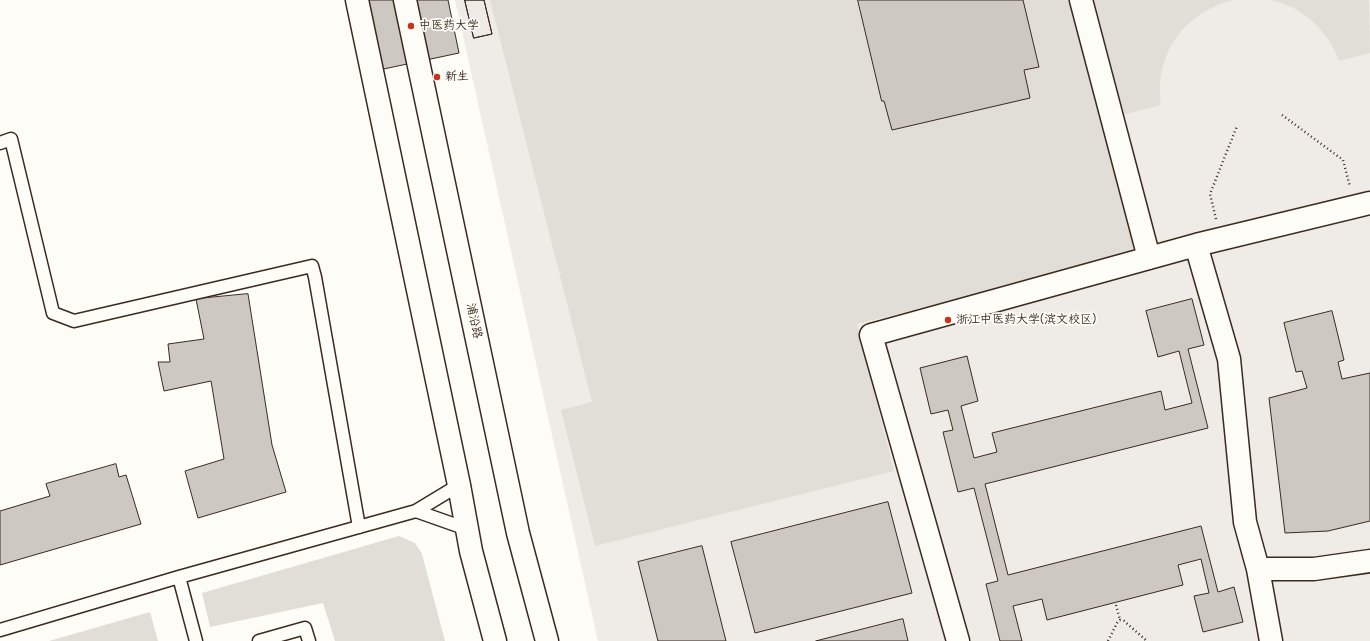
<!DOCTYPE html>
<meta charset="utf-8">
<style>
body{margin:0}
canvas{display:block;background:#fdfcf7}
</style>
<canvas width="1370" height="641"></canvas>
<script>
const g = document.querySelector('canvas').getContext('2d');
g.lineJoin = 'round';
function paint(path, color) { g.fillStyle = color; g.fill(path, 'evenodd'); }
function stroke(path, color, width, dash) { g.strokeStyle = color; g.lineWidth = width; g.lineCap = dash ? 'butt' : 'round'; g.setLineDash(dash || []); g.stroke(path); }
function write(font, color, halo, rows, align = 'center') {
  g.font = font + ' "Patrick Hand","LXGW WenKai TC",sans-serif'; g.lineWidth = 3.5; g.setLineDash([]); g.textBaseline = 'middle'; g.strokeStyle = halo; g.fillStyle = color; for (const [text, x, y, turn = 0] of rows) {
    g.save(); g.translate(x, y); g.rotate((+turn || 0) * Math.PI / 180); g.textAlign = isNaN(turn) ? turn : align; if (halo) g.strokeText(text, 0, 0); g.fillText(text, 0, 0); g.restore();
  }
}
paint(new Path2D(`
 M455,0H1370V641H598Z`), '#efece7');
paint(new Path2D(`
 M490,0H1072L1136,254L857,324L894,471L595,546L561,410L592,402Z
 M1086,0H1234C1184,12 1154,54 1161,105L1115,117Z
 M1270,0H1369L1370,53L1339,61C1328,30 1302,6 1270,0Z
 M399,536L415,543L422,554L445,641H335L323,603L210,627L202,593Z
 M150,612L158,641H49Z`), '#e1ded7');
const building = new Path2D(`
 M364,0H448L459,53L379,70Z
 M465,0H484L492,34L474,38Z
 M465,0H484L492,34L474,38Z
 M858,0H1023L1039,67L1024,70L1030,98L892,130L884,101H882Z
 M248,294L272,445L286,492L198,518L185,471L224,459L211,381L164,391L158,362H170L168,344L204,339L196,299Z
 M1192,299L1204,345L1188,349L1208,428L985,484L1008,575L1201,526L1218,592L1234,587L1243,622L1203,632L1194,596L1209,593L1201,559L1178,565L1183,585L1047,620L1042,599L1013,606L1022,641H1000L986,584L998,581L974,488L958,492L943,432L953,430L948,410L931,414L920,368L967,356L978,401L961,406L974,458L997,452L992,433L1161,391L1165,410L1192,403L1179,351L1158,357L1146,311Z
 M1332,311L1344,360L1338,362L1342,379L1370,373V521L1328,531L1285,533L1269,398L1307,388L1302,371L1296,372L1284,323Z
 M116,464L119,477L126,475L141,524L0,565V511L50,496L46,484Z
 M888,502L912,593L755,633L731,542Z
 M702,546L726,641H658L638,562Z
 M903,619L908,641H816Z`);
paint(building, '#cdc8c2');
stroke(building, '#3b2a1e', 1);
const service = new Path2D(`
 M0,143L11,139L53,313L74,321L312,266L315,277L359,527
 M416,511L467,529
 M179,577L196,641
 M0,630L179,577L416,511L459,485
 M259,641L305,628L309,641`);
const minor = new Path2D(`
 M1081,0L1149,258
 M1196,245L1229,359L1245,522L1258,569L1271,641
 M1258,569H1314L1370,561
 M958,641L871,335L1196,245L1370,203`);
const primary = new Path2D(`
 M357,0L459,485L471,551L495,641
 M405,0L518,533L547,641`);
stroke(service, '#3b2a1e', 15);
stroke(minor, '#3b2a1e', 25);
stroke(primary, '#3b2a1e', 25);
stroke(new Path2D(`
 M1282,115L1343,160L1350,187
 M1216,219L1210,194L1237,126
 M1116,605L1120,620
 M1108,641L1117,623L1120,620L1124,621L1147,641`), '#3b2a1e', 2.5, [1, 3]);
stroke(service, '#fdfcf7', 12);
stroke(minor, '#fdfcf7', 22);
stroke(primary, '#fdfcf7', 22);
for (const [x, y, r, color] of [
 [411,26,4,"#c8321e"],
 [437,77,4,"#c8321e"],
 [948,320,4,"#c8321e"]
]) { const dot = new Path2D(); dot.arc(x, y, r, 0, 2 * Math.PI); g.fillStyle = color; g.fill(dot); stroke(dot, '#fdfcf7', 1.5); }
write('12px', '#3b2a1e', '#fdfcf7', [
 ["中医药大学",419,26],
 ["新生",445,77],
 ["浙江中医药大学(滨文校区)",956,320]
], 'left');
write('12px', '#3b2a1e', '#fdfcf7', [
 ["浦沿路",474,321,78]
]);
</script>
